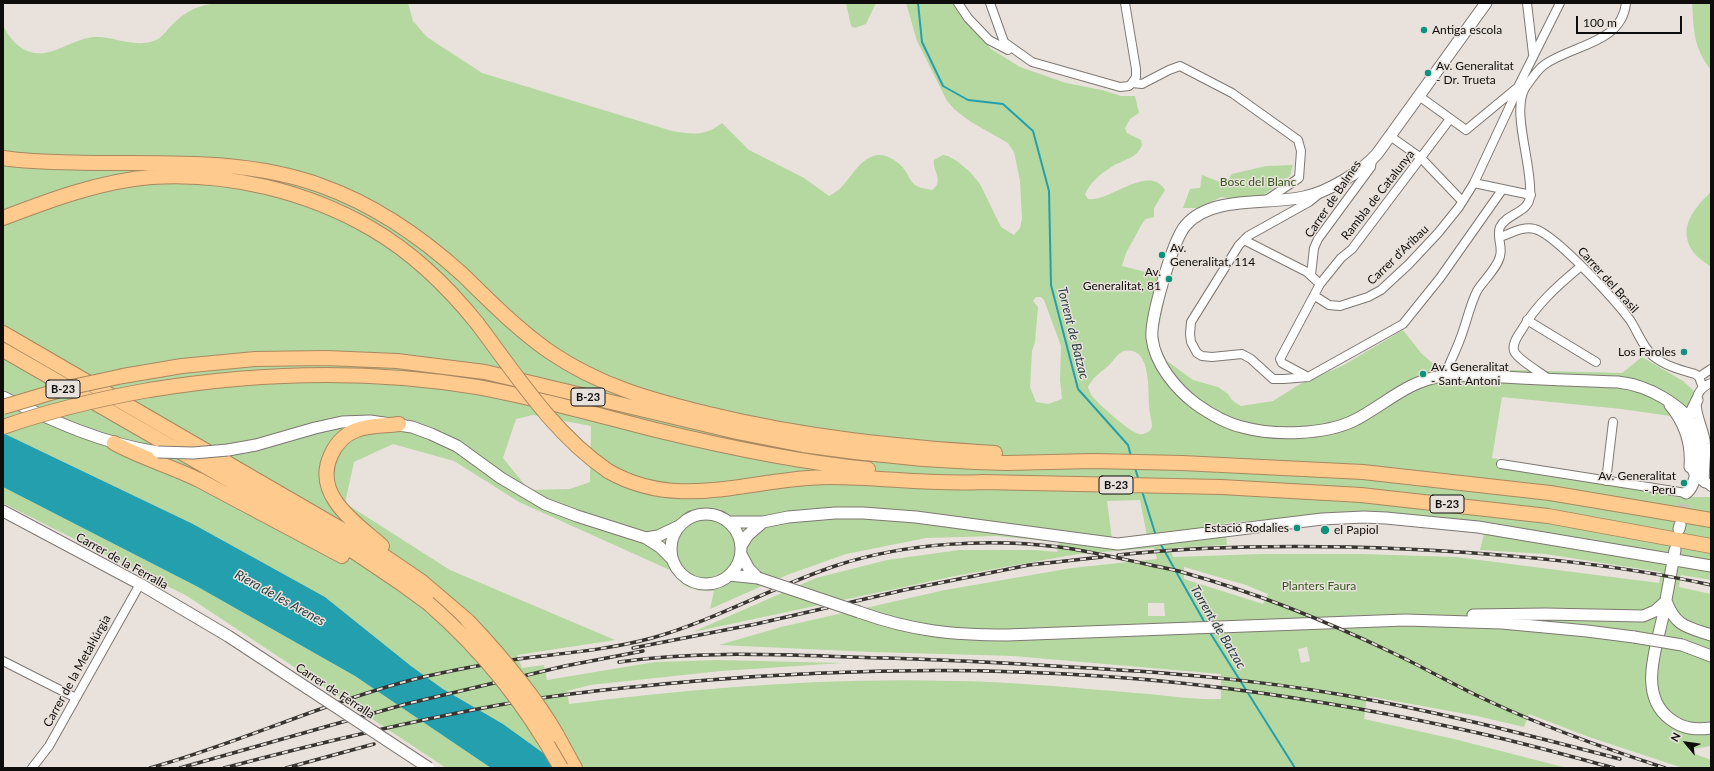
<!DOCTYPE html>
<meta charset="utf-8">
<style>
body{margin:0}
#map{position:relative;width:1714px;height:771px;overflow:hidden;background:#e9e2dc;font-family:Lato,sans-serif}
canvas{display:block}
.frame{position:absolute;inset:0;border:4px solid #0f0d0b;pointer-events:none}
.north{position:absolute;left:1666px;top:723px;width:40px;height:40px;-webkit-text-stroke:3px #e9e2dc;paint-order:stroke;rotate:299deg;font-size:11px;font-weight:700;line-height:16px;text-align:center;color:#0f0d0b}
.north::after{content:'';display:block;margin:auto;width:14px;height:18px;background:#0f0d0b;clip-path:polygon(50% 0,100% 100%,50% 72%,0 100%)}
.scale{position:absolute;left:1576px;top:16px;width:106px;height:18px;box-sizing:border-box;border:2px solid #0f0d0b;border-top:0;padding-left:5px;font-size:12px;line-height:14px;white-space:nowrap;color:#0f0d0b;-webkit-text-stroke:3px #e9e2dc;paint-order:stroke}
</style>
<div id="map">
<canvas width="1714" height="771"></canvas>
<div class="frame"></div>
<div class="north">N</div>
<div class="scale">100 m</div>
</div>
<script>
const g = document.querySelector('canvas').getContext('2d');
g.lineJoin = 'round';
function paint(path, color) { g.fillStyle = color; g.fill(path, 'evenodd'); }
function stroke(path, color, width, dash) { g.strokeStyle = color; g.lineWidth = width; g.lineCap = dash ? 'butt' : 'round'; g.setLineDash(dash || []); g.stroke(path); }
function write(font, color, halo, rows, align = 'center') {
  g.font = font + ' Lato,sans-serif'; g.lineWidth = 3; g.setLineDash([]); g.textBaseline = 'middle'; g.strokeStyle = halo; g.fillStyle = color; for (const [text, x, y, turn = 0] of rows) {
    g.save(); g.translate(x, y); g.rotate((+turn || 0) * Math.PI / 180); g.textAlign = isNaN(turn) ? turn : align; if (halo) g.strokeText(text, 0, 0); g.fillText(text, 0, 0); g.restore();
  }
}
paint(new Path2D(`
 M219,3H408L413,21L427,37L482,73L672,131C693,134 704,137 722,123L749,150L804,178L829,196C850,187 855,158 878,155C887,154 899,162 904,169C908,174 910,181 915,185C919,188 927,189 932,190C945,181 932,171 934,160L943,155L948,156L957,161L970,172L980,184L1001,227L1014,235L1020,228L1022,219L1020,181L1014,152L1008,143L971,122L954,109L947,101L917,41L906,3H953L991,49L1020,67L1066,83L1102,90L1121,96H1135L1139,113L1130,119L1125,128L1127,133L1141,140L1142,145C1136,160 1122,159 1110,168C1100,174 1090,183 1085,194L1088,199C1110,202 1149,163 1165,190L1154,208V217L1146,219L1143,222L1126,253L1122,266L1169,278L1158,332L1159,345L1167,361L1193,380L1218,387L1228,394L1233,401L1241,406L1273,401L1300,384L1342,366L1403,330L1421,353L1438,368L1622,373L1642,357L1683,381L1694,391L1692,419L1621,409L1502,397L1492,458L1498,459L1497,466L1679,497H1711V580L1681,575L1679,587L1711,594V746L1688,750L1690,752L1711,760V768H1683L1589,737L1529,714L1524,727L1477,716L1367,696L1364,719L1454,739L1567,768H564L503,724L443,689L411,666L325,597L193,524L3,433V25C9,38 19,50 34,53C55,56 74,38 95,37C115,36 138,50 158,39C163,36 167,30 171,26C186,11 197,5 219,3ZM1036,297H1041L1044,300L1061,346L1060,380L1062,399L1048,404L1036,402L1030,387L1032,351L1035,342L1038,307L1033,301ZM1124,351C1151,345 1148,389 1149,405C1149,413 1152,420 1152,427C1150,432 1144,435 1139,434C1131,433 1097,403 1092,396C1090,393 1089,390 1088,387C1093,377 1100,373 1108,366C1114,361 1116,354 1124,351ZM533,415L591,426L590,482L570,489L529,490L503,458L516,419ZM393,444L454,461L519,502L672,571C682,588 695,592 714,591L710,609L787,575L846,554L926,538L996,536L1059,542L1057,552L1035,550H959L887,560L816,578L693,632L960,575L1078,554L1154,548L1157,559L1072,568L945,590L781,627L719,645L872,652L1013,656L1221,674V699C1193,700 1164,695 1136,693C1076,688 1016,682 956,681C827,677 697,688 569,704L567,691L590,685L721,671L843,663L719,660L655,662L547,680L544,665L522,668L517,655L615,640L450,570L345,503L354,462ZM1140,500L1147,536L1112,539L1107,501ZM1338,513L1486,526L1480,550L1545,554L1661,572L1659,583L1456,557L1361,554H1263L1173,557L1170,548L1227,545L1225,523ZM1184,567L1246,585L1268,594L1263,604L1184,579ZM1148,603H1164L1165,616H1148ZM1307,647L1310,661L1301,663L1298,649Z
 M846,3H876L866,24L855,28L851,26Z
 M1692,3H1711V70C1693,47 1694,31 1692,3Z
 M1293,165L1290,176L1262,196L1236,199L1221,197L1199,208H1183L1190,189L1200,188L1202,175L1225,184L1232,174L1266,166Z
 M1711,192V267C1706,263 1698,258 1694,253C1676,229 1694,208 1711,192Z
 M3,487L198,587L355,676L491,768H446L187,596L3,503Z`), '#b4d89f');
paint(new Path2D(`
 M3,433L193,524L325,597L411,666L443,689L503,724L564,768H491L355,676L198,587L3,487Z`), '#249fad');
stroke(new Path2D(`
 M918,3L922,42L943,86L968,100L1003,104L1033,131L1049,191L1051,285L1078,389L1128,445L1131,456
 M1135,468L1139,481
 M1142,491L1156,536
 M1160,543L1205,623
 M1209,631L1295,768`), '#249fad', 2);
stroke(new Path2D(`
 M1681,523L1684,504`), '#c8c2bd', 11, [11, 5.5]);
const street = new Path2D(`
 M958,3L968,18L989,40L1008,50
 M990,3L1004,42L1032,62L1120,87L1129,86L1132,83
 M1125,3L1136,69V77L1132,83
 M1527,3L1533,54
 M1132,83L1142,84L1169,70L1180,66L1232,93L1298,140L1301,151L1299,178L1265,201
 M1419,96L1466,130L1518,87L1560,3
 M1390,136L1421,158L1462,201
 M1474,183L1531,195
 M1319,194L1309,202L1248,236L1239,245L1191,322L1190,334L1191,342L1197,353L1202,356L1212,357L1242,354L1251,359L1273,379H1284L1308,377L1403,324L1440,278L1502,190
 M1500,237C1512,233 1522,226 1535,229C1556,235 1616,301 1630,320C1638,332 1642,346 1653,356C1665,366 1681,370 1695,374L1699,377L1703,388
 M1244,240L1307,272L1320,284
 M1311,275L1314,248L1318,239L1371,167L1372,160
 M1315,296L1329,305L1340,306L1368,297L1381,290L1409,264L1438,233L1459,207L1474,183L1516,93L1515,90
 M1527,320L1596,362
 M1444,376C1451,360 1459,345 1464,328C1468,316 1471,303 1477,291C1483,281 1498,267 1500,256C1503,246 1496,236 1500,227C1507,213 1529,213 1530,196C1533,167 1511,112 1525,88C1530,81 1537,70 1544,65C1571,45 1622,44 1626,3
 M1308,377L1282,363L1280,359L1320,284L1341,258L1352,249L1450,119
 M1699,377L1711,369
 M1549,379C1541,373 1517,359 1514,351C1512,344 1517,337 1521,331C1536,305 1557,286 1580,267
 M1711,383C1682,395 1705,424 1706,444C1707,457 1704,469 1705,482L1711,487
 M1501,464L1686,493
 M1606,481L1613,422
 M3,661L76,698
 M32,768L49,746L140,584`);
const secondary = new Path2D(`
 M1486,3L1377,154C1361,172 1328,192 1304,197C1269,205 1212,195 1186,225C1173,239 1150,319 1152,338C1155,364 1176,389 1196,404C1210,414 1225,423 1242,427C1274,436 1325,435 1355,420C1384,405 1409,380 1443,376C1462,374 1482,376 1502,377C1541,379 1579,381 1618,382C1636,384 1649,389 1664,398C1693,416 1702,430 1697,465C1696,474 1694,488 1686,493
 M3,397C53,421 103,444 158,452
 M1670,405C1685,423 1692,443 1690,467
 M1686,423L1697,400
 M228,450L256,445L315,428L342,422L370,421L412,427L431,434L457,446L501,478L545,504L577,516L646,538L660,547L672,559
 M1693,469L1694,472L1705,482
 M3,511L140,584L228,636
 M671 549a35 35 0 1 1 70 0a35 35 0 1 1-70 0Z
 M728,522H763L788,517L835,513H863L916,517L1118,544L1322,519L1364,517L1386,518L1478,527L1711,566
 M1679,529L1680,525
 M646,538L658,536L679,526
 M741,546L748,535L763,522
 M1675,550C1671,572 1667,594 1663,616C1656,649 1638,695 1670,719C1683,729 1696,730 1711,728
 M741,554L749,569L758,578
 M729,575L758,578
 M1666,601C1676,627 1687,627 1711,635
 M859,612C912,631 952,635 1007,635L1405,620L1502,623L1587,631L1634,637
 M1473,615L1545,614L1643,616L1655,611L1666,601
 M1682,645L1711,656`);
const highway = new Path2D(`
 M3,158C35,163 67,162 99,163C174,163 251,160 322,186C375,205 420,236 462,274C490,301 518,330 550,352C600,386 651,400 709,414C803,437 899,447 995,453
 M3,218C50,200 101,181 151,177C227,172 307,191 372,229C413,253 448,287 477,323
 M3,333L365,543L421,581L468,621
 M3,350L356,553L402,584L428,603
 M123,376L182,366L255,359L326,358L397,361L485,372L737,432L803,445L855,452L923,459L975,462L1007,463L1093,461L1182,463L1363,472L1550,493L1711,520
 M149,390C258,372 368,369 477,387C538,398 597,415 656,430C726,447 797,462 868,469
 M114,443C141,458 171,466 199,480L342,556
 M608,471C681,513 752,477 830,477C881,477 931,485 982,482L1221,487L1361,495L1548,516L1711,546
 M382,546C356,523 312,495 331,455C336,444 345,434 357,430C370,425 385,426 399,424
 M557,735L575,768`);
stroke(street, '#7e7772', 10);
stroke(secondary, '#7e7772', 13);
stroke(highway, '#aa8860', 16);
stroke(street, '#fff', 8);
stroke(secondary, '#fff', 11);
stroke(highway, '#feca8d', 14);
const rail = new Path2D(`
 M1118,555C1213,545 1309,545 1405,549C1507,554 1611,563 1711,585
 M633,648L756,624L904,590L1029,565L1102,557
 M619,662C708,649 798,656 888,658C949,660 1009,663 1070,667C1162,672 1252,679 1343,695C1436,711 1528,735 1620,759
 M150,768C243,742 330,700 423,677C454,670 486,664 518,659C563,653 608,650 652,638C716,620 774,586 838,565C906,543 988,538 1059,547C1089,551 1117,558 1146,564C1159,567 1172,569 1185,573C1257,593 1326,621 1393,653C1427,669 1459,688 1493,703C1549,729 1607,749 1665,768
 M180,768L406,704L565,666L643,651
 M224,768C315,744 406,722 499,705C565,693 630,687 696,681C883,665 1075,666 1261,693C1343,705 1424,720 1504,739C1541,748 1577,758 1614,768
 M286,768L374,744`);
stroke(rail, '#373431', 3.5);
stroke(rail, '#e9e2dc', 2, [6]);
const secondaryBridge = new Path2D(`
 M158,452L193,453L228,450
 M758,578L859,612
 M228,636L429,768
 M1634,637L1682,645`);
const highwayBridge = new Path2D(`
 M477,323C517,376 553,433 608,471
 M3,407L67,388L123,376
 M3,427C51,410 99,399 149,390
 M428,603C484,652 524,702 561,768
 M468,621C501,656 533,693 557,735`);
stroke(secondaryBridge, '#7e7772', 13, []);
stroke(highwayBridge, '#aa8860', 16, []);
stroke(secondaryBridge, '#fff', 11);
stroke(highwayBridge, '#feca8d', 14);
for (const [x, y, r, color] of [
 [1424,30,4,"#0e927b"],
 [1428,73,4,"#0e927b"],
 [1162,255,4,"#0e927b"],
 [1169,279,4,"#0e927b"],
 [1684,352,4,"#0e927b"],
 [1423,374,4,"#0e927b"],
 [1684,483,4,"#0e927b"],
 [1297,528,4,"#0e927b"],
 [1325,530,5,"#0e927b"]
]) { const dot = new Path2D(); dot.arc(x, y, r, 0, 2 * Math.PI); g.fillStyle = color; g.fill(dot); stroke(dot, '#e9e2dc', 1.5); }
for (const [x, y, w] of [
 [63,389,34],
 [588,397,34],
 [1116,485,34],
 [1447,504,34]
]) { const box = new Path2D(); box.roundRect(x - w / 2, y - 9, w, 18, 3); g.fillStyle = '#e9e2dc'; g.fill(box); stroke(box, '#0f0d0b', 1); }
write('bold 11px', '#0f0d0b', null, [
 ["B-23",63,389],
 ["B-23",588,397],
 ["B-23",1116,485],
 ["B-23",1447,504]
]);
write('12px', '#0f0d0b', '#e9e2dc', [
 ["Antiga escola",1432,30],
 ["Av. Generalitat",1436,66],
 ["- Dr. Trueta",1436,80],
 ["Av.",1170,248],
 ["Generalitat, 114",1170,262],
 ["Av.",1161,272,"right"],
 ["Generalitat, 81",1161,286,"right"],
 ["Los Faroles",1676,352,"right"],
 ["Av. Generalitat",1431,367],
 ["- Sant Antoni",1431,381],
 ["Av. Generalitat",1676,476,"right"],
 ["- Perú",1676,490,"right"],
 ["Estació Rodalies",1289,528,"right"],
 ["el Papiol",1334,530]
], 'left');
write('12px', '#34561c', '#e9e2dc', [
 ["Bosc del Blanc",1258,182],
 ["Planters Faura",1319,586]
]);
write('12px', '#0f0d0b', '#e9e2dc', [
 ["Rambla de Catalunya",1378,195,-52],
 ["Carrer de Balmes",1333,199,-56],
 ["Carrer d'Aribau",1398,255,-44],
 ["Carrer del Brasil",1608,280,48],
 ["Carrer de la Ferralla",122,561,29],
 ["Carrer de la Metal·lúrgia",77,671,-61],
 ["Carrer de Ferralla",335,691,33]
]);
write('italic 13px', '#253e42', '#e9e2dc', [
 ["Torrent de Batzac",1073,333,76],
 ["Riera de les Arenes",280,598,29],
 ["Torrent de Batzac",1218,627,59]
]);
</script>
